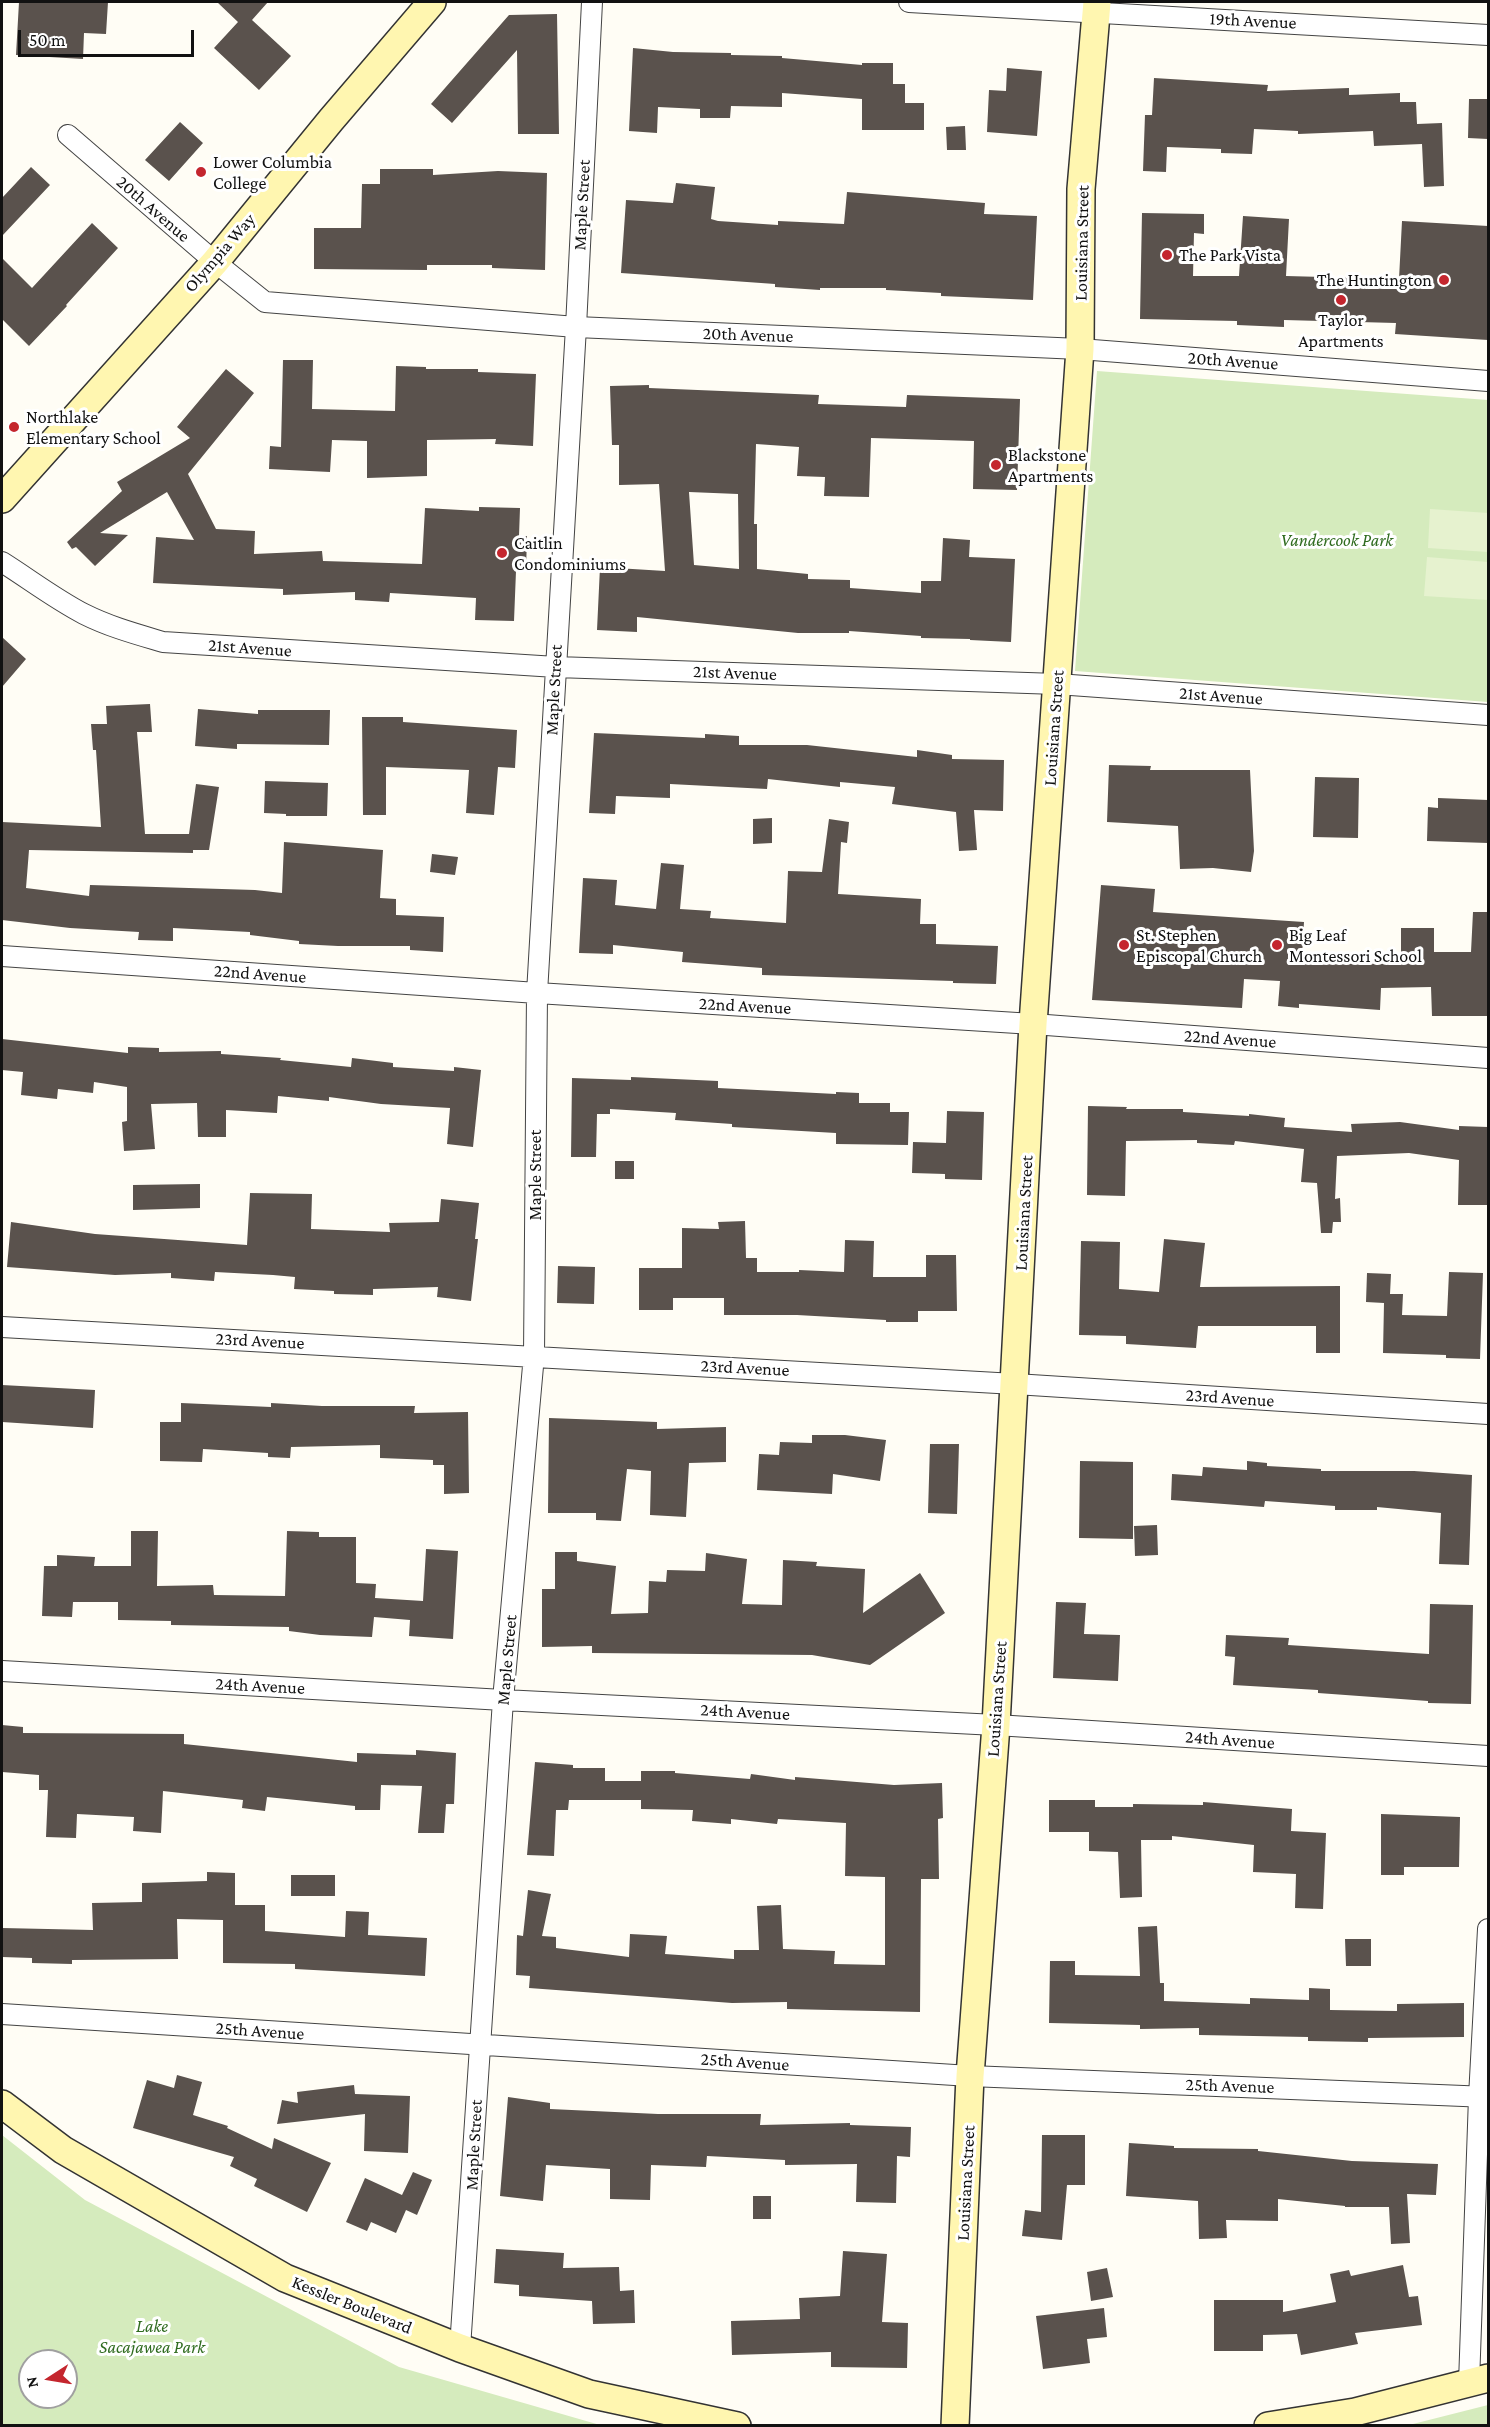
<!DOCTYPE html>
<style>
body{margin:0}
#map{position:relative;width:1490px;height:2427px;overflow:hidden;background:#fffdf5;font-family:"Crimson Pro",serif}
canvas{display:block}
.frame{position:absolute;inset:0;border:3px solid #111;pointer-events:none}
.north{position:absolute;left:18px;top:2349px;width:60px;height:60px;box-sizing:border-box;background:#fff;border:2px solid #a0a0a0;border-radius:50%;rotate:258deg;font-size:16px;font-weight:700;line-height:24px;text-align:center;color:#111}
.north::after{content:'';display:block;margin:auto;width:21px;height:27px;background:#c4262e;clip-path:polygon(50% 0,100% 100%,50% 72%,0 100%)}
.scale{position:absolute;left:18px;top:30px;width:176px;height:27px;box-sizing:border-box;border:3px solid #111;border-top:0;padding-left:8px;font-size:18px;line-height:21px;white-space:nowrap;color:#111;-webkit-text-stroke:4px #fff;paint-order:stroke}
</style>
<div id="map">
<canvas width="1490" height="2427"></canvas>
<div class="frame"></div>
<div class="north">N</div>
<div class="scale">50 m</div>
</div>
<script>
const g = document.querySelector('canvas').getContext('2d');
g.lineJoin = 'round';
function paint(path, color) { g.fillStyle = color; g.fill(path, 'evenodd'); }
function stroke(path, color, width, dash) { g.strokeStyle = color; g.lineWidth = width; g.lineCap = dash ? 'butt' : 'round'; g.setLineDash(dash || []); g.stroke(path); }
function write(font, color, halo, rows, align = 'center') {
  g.font = font + ' "Crimson Pro",serif'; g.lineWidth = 6; g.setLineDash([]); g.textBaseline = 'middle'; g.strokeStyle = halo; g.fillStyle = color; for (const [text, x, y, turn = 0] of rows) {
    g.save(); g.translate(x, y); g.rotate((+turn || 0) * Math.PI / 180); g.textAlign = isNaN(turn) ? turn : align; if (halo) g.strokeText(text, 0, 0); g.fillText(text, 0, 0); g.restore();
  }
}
paint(new Path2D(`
 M1097,371L1488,400V702L1075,671Z
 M2,2135L85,2200L399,2367L600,2425H2ZM30,2361H66V2397H30Z
 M1488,2405V2425H1409Z`), '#d5ebbd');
paint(new Path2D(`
 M1430,509L1488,513V552L1428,548Z
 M1427,557L1488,562V600L1424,596Z`), '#e6f2cf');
paint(new Path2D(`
 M19,2H108L106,34L84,33L83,59L16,55Z
 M217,2H268L252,20L291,56L259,90L214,48L238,22Z
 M557,14L559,134H518L517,50L452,123L431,104L509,15Z
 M633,48L673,52L731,53V55L782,56V58L862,65V63H893V84H905V103H924V130H862V99L782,93V107L731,106L730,118H700V109L658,107L657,133L629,131Z
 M1007,68L1042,71L1037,136L987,132L989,90L1006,91Z
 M1154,78L1268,85L1267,91L1349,88V95L1400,93V102H1416L1417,124L1442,123L1444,186L1424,187L1422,144L1374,146L1373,131L1298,134V131L1254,129L1252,154L1221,153V149L1167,147L1166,172L1143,171L1145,115H1152Z
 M1469,99H1488V139L1468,138Z
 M180,122L203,143L169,181L145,160Z
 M965,126L966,150H947L946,127Z
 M31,167L50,185L2,236V198Z
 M380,169H433V175L498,171L547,173L545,270L492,268V265H427V270L314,269V228H361L362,184H380Z
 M676,183L715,187L711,219L718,221L778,225V221L844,224L847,192L985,203L984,214L1037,216L1033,300L941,296V293L886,290V288H820V290L775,287V284L621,273L626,200L673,203Z
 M1142,213L1204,214V234L1194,233L1193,276H1239L1243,216L1289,219L1286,276L1399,279L1402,221L1488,226V340L1395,334L1396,323L1284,320V327L1237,325V321L1140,319Z
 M92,223L118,248L66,305L67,306L29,346L2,319V258L32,288Z
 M283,360H313L312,409L395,411L396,366L426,367V369H478V372L536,374L533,446L495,444L496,439L427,440V476L367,478V441L332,440L330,472L269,469L270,446L281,447Z
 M226,369L254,393L188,474L216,529L255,531L254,554L322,551L323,561L422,564L425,508L479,511V507L520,508L519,536H527L526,571H516L514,621L475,620L476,598L390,593L389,602L355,600V592L283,595V589L153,583L156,537L194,540L167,492L100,533L128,535L95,566L76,547L72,549L67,542L122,491L117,482L190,438L177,427Z
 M649,385V388L819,395L818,404L906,407L907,395L1020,399L1017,490L973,489L974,441L871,438L869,497L824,496L825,477L797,476L799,447L756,444L754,524H757V569L808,574V579L850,580V588L921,593V581H941L943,538L970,540L969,557L1015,559L1011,642L970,640V639L921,638V636L849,631V633H798L637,617V632L597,630L600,567L665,571L659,484L619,485V445H612L610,386ZM689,492L738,494L739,569L694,565Z
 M2,637L26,659L2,687Z
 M150,704L152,732H137L145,834H189L196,784L219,787L209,850H193V853L29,850L26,888L89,896L90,885L255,890L282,893L284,842L383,850L380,898L396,899V915L444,917L443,952L410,950V946H338L299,944V941L250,935V932L173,928V941L138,940L139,932L70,928L2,920V822L101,827L96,750H93L91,724H107L106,706Z
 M198,709L258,714V710H330L329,745L237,744V749L195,746Z
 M362,717H403V722L517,730L515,768L498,767L494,815L466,813L469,770L386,767V815H363Z
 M594,733L705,738V734L739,736V745H807L917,757V750L952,755V759L1004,760L1003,811L974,810L977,850L959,851L956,812L892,804L895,787L840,782V787L768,779L767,789L670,784V798L616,796L615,814L589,813Z
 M1109,765L1151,766L1150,770H1250L1254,851L1251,872L1213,868L1180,869L1178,826L1107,822Z
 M1315,777L1359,778L1358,838L1313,837Z
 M265,781L328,783L327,816H286V814L264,813Z
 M1438,798L1488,800V843L1427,841L1428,807L1438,808Z
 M772,818V843L753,844V819Z
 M829,819L849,822L847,843L841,842L838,894L921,899L920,924H936V944L998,946L996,984L953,983V981L762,975V968L682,962L683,952L613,945V954L579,953L583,878L617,880L615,905L656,909L661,863L684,865L680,909L711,911L710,918L786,923L788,871L822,872Z
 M432,854L458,857L455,875L430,872Z
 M1101,885L1155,889L1153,912L1304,922L1302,956L1401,965V928H1434V952H1471L1473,912H1488V1016H1432L1431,987L1381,988L1380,1010L1299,1004V1008L1278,1006L1280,981L1244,979L1242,1008L1092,1000Z
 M2,1039L128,1053V1047L159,1048V1052L221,1051V1054L281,1058L280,1060L351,1067L352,1058L393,1063V1067L454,1071V1067L481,1070L473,1147L447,1144L450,1108L381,1104L329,1097V1101L278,1096L277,1113L226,1110V1137H198L197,1103L151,1104L155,1149L124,1151L122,1122L127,1121V1087L94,1082L93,1093L58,1089L57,1099L21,1095L23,1072L2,1070Z
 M631,1077L718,1081V1088L836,1094V1092L859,1093V1103H890V1112H909L908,1145L836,1144V1133L732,1127V1124L675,1120L676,1113L610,1109V1114H597L596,1157H571L572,1078L631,1080Z
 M1088,1106L1127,1107L1126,1109H1183V1112L1249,1116V1114L1285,1118L1284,1127L1352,1132L1351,1124L1400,1122L1459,1130V1126L1488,1127V1205H1458L1459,1160L1409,1153L1337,1156L1335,1199L1340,1198L1341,1222H1333L1332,1233H1321L1317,1183L1301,1182L1304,1149L1235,1141L1234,1145L1197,1143V1140L1126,1141L1125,1196L1087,1195Z
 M947,1111L984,1112L982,1180L945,1179V1174L912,1173L913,1142L946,1143Z
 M615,1161H634V1179H615Z
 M200,1184V1208L133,1210V1185Z
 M250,1193L312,1194L311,1229L390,1232L389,1223L439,1222L441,1199L479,1203L475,1239H478L471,1301L437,1297L438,1287L373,1289V1295L334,1294V1291L294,1289L295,1277L273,1275L215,1272L214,1281L171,1278V1273L115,1275L7,1267L11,1222L95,1234L247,1245Z
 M745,1221L746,1258H757V1272H799V1270L844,1272L845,1240L874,1241L873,1277H926V1255H956L957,1311H918V1322H886V1320L797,1315H724V1298H673V1310H639V1268H682V1228L719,1229L718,1222Z
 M1164,1239L1205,1243L1200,1287L1340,1286V1353H1316V1326H1198L1196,1348L1126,1344V1336L1079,1335L1081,1241L1120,1242L1119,1289L1159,1292Z
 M558,1266L595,1267L594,1304L557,1303Z
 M1449,1272L1483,1273L1480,1359L1446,1358V1355L1383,1353L1384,1303L1366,1302L1367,1273L1391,1274L1390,1294H1403L1402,1315L1447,1316Z
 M2,1385L95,1390L93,1428L2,1422Z
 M181,1403L271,1407V1403L322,1406H415L414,1413L468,1412L469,1493L444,1494V1465H433V1460L380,1458V1445L291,1447L290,1458L268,1457V1453L203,1449L202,1462L160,1461V1422H181Z
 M549,1418L657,1422V1429L726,1427V1462L689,1463L686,1517L650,1515L651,1471L627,1469L621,1521L596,1520V1513H548Z
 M812,1435H845L886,1440L880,1481L833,1474L832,1494L757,1490L759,1454L779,1455L780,1442L812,1443Z
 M930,1444H959L957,1514L928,1513Z
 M1080,1461L1133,1462V1539L1079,1538Z
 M1247,1461L1267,1463V1466L1321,1469V1471H1414L1472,1475L1469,1565L1439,1564L1441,1513L1377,1507V1510H1335V1506L1265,1501L1264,1507L1171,1500L1172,1474L1202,1476L1203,1467L1247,1470Z
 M1157,1525L1158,1555L1135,1556L1134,1526Z
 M131,1531H158L157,1586L213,1585L214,1595L285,1596L287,1531L319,1532V1537H356V1583L376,1584L375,1598L423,1601L426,1549L458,1551L453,1639L409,1636L410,1620L374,1617L372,1637L320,1635L289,1631V1627L171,1625V1621L118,1620V1602H73L72,1617L42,1616L44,1566H57V1555L95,1557L94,1566H131Z
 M555,1552H577V1561L616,1566L611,1614L648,1613L649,1581L666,1582L667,1570L705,1571L706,1553L747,1559L742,1604L782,1605L783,1560L817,1562L816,1566L865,1569L863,1613L920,1573L945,1613L870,1665L812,1655L592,1653V1646L542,1647V1589H555Z
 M1056,1602L1086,1603L1084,1634L1120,1635L1118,1681L1053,1678Z
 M1430,1604L1473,1605L1471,1704L1428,1703V1701L1318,1693V1690L1233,1685L1235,1657L1225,1656L1226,1635L1289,1638L1288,1645L1429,1654Z
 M2,1725L23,1727V1733L184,1734V1744L357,1762V1753L416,1755V1750L456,1753L454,1804H446L444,1833H418L422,1786L381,1785L380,1810H355V1806L267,1797L265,1811L242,1808L243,1800L163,1791L161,1833L133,1831L134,1817L77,1814L76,1838L46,1837L48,1790H39V1775L2,1772Z
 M535,1762L573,1765V1768H605V1781H641V1771H675V1773L750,1779L751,1774L795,1780V1777L894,1785L942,1783L943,1818L938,1819L939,1879H921L920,2012L787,2009V2002L732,2003L529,1988L530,1976L516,1975L517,1935L523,1936L528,1890L551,1894L542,1936L556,1937V1948L629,1957L630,1934L667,1936L665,1954L734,1959V1950H759L757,1906L781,1905L783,1949L835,1951L834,1964L885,1965V1877L845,1876L846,1823L778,1819L777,1824L731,1819V1824L692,1821L693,1810L641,1809V1800H569L568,1810H556L554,1856L527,1855Z
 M1049,1800H1095V1807H1133V1804L1203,1805V1802L1292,1809L1291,1831L1326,1833L1323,1909L1295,1908L1296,1874L1253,1872L1254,1845L1172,1836V1840H1141L1142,1897L1120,1898L1118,1852L1089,1851V1832H1049Z
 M1381,1814L1460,1817L1459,1867H1404V1875H1381Z
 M207,1872L235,1873V1905H265V1931L345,1937L346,1911L369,1912L368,1935L427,1938L425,1976L295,1969V1964L223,1963V1920L177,1919L178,1959L72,1960V1964L32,1963V1958L2,1957V1928L93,1930L92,1903L142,1902V1883L207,1881Z
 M291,1875H335V1896H291Z
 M1157,1926L1160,1983H1164V2001L1250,2004V1998L1309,2000V1988L1330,1989V2010L1397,2011V2004L1464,2003V2037L1368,2038V2042L1308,2041V2037L1199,2035V2028L1140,2029V2025L1049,2023L1050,1961H1075V1975L1140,1976L1138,1927Z
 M1345,1939H1371V1966H1346Z
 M177,2075L202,2082L193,2115L228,2126L227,2128L272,2149L274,2138L331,2163L307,2212L254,2186L257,2179L230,2166L234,2157L133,2128L147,2080L174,2088Z
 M354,2085L355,2094L410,2096L408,2153L364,2151L365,2114L277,2124L282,2100L298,2103L297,2092Z
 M508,2097L550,2103V2109L658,2114H761L760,2125L850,2123V2125L911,2127L910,2157L897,2156L896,2203L856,2202L857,2164L785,2165V2160L707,2156L706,2167L651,2165L650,2200L610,2199V2169L546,2165L543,2201L500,2196Z
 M1042,2135H1085V2185H1067L1062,2240L1022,2236L1025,2210L1041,2212Z
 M1129,2143L1174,2146V2148L1258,2149V2151L1352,2161L1438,2164L1436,2195L1407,2194L1410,2243L1391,2244L1389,2207H1345V2206L1278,2199V2221L1226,2220L1227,2238L1199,2239L1198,2201L1126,2196Z
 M413,2172L432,2180L417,2215L406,2210L396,2233L371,2222L367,2231L346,2222L365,2178L402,2195Z
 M753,2196H771V2219H753Z
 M496,2249L564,2253L563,2268L619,2267L620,2291L634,2290L635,2323L593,2324L592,2301L519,2296V2285L494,2283Z
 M843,2251L887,2254L882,2322L908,2323L907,2368L831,2367V2352L732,2355L731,2321L800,2319L799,2298L840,2296Z
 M1403,2265L1409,2297L1418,2296L1422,2325L1355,2333L1358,2344L1301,2355L1297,2334L1263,2335V2351H1214V2300H1283V2312L1336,2302L1330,2274L1349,2270L1351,2276Z
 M1107,2268L1113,2297L1091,2301L1087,2272Z
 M1104,2308L1107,2337L1087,2339L1090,2363L1043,2369L1036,2316Z`), '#5a524d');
const street = new Path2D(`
 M909,2L1488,35
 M68,135L215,262L265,302L576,327L1080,349L1488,381
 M2,562C29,579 55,599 84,614C110,627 136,634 163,642L556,667L1057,684L1488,715
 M2,956L537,993L1033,1024L1488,1058
 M2,1327L1015,1384L1488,1414
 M2,1671L503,1700L996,1725L1488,1756
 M2,2014L970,2076L1488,2097
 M460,2348L503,1700L534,1355L537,993L576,327L592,2
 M1469,2383L1479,2097L1488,1929`);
const secondary = new Path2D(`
 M2,499L215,262L331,120L432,2
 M2,2104L63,2150L285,2278L460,2348L589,2394L737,2426
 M955,2426L970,2076L996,1725L1033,1024L1080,349L1081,189L1097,2
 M1268,2426L1355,2412L1488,2378`);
stroke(street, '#444', 22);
stroke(secondary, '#333', 30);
stroke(street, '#fff', 20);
stroke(secondary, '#fff6b0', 27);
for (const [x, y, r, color] of [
 [201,172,6,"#c4262e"],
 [1167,255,6,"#c4262e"],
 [1444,280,6,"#c4262e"],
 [1341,300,6,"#c4262e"],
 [14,427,6,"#c4262e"],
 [996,465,6,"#c4262e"],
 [502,553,6,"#c4262e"],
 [1124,945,6,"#c4262e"],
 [1277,945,6,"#c4262e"]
]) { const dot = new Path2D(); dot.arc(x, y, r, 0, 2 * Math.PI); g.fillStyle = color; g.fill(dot); stroke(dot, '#fff', 2); }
write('18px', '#111', '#fff', [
 ["19th Avenue",1253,21,3],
 ["Maple Street",582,205,-87],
 ["20th Avenue",153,209,41],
 ["Louisiana Street",1082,243,-89],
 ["Olympia Way",220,253,-49],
 ["20th Avenue",748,335,2],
 ["20th Avenue",1233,361,4],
 ["21st Avenue",250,648,4],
 ["21st Avenue",735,673,2],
 ["Maple Street",554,690,-87],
 ["21st Avenue",1221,696,4],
 ["Louisiana Street",1054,728,-86],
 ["22nd Avenue",260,974,4],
 ["22nd Avenue",745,1006,3],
 ["22nd Avenue",1230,1039,4],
 ["Maple Street",535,1175,-90],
 ["Louisiana Street",1024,1213,-87],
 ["23rd Avenue",260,1341,3],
 ["23rd Avenue",745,1368,3],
 ["23rd Avenue",1230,1398,4],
 ["Maple Street",507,1660,-85],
 ["24th Avenue",260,1686,3],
 ["Louisiana Street",997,1699,-86],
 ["24th Avenue",745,1712,3],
 ["24th Avenue",1230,1740,4],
 ["25th Avenue",260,2031,4],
 ["25th Avenue",745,2062,4],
 ["25th Avenue",1230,2086,2],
 ["Maple Street",474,2145,-87],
 ["Louisiana Street",966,2183,-87],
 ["Kessler Boulevard",352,2305,22]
]);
write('18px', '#111', '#fff', [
 ["Lower Columbia",213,162],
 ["College",213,183],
 ["The Park Vista",1179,255],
 ["The Huntington",1432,280,"right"],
 ["Taylor",1341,320,"center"],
 ["Apartments",1341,341,"center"],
 ["Northlake",26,417],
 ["Elementary School",26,438],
 ["Blackstone",1008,455],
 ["Apartments",1008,476],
 ["Caitlin",514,543],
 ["Condominiums",514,564],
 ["St. Stephen",1136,935],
 ["Episcopal Church",1136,956],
 ["Big Leaf",1289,935],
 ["Montessori School",1289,956]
], 'left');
write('italic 18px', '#2f6b1f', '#fff', [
 ["Vandercook Park",1337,540],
 ["Lake",152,2326],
 ["Sacajawea Park",152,2347]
]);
</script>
